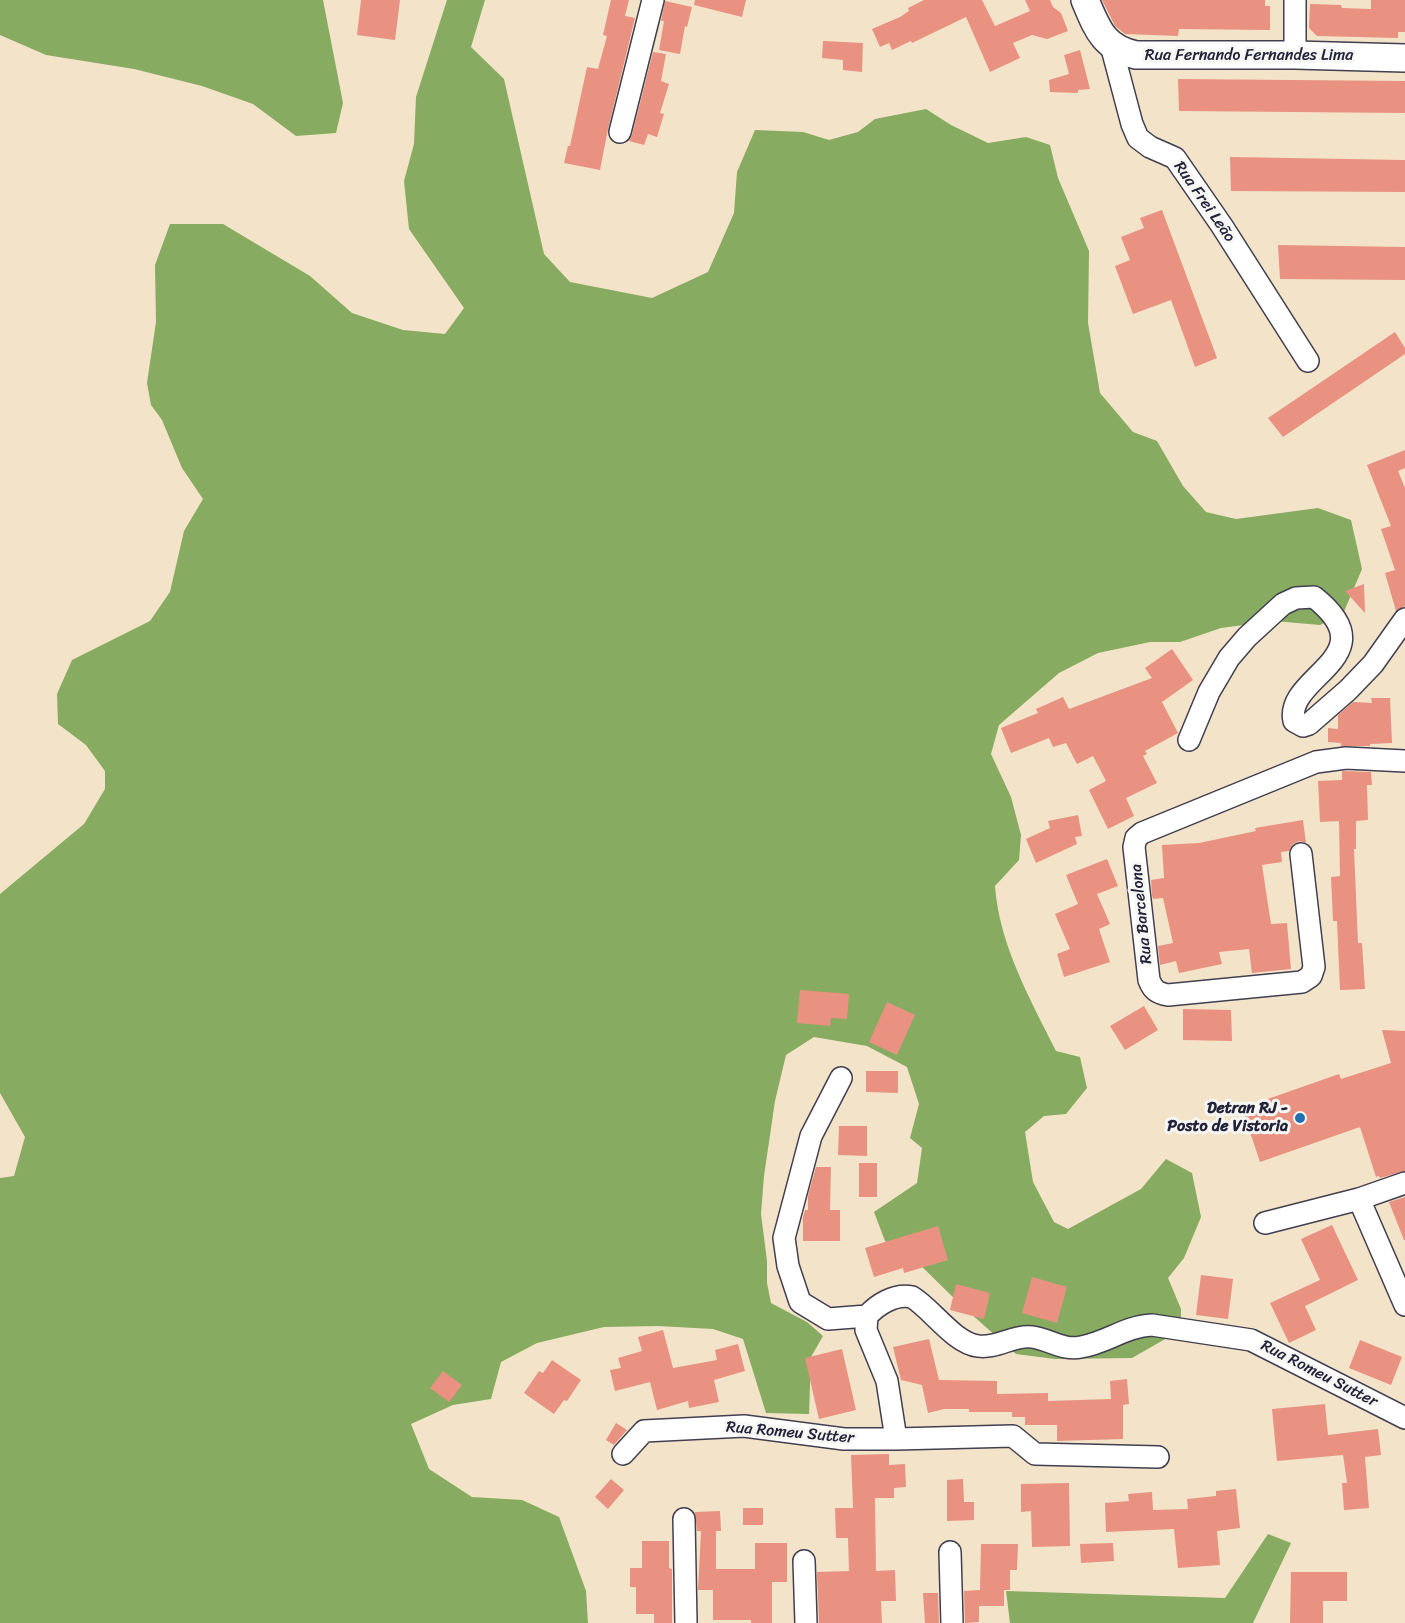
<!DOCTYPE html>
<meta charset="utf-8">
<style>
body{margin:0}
canvas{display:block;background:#f2e3c9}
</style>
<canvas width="1405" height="1623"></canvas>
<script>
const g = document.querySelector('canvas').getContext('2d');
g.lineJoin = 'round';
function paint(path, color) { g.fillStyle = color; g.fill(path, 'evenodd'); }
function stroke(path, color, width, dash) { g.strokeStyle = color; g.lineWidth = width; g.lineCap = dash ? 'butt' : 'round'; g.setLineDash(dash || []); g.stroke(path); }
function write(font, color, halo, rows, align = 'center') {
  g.font = font + ' Sriracha,sans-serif'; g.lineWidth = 6; g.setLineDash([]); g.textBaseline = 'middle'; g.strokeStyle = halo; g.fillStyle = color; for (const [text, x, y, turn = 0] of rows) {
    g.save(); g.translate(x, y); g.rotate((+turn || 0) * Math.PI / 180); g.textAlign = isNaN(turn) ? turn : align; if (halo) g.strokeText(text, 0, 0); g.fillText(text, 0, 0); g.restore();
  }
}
paint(new Path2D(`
 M0,0H323L343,103L336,133L296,136L253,104L202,86L134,69L46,55L0,35Z
 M447,0H485L471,47L504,79L544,254L570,282L652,298L708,272L734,213L737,172L755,130L803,132L829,140L858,132L875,119L926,109L951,125L988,143L1026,137L1050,145L1058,178L1089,251L1088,323L1100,393L1133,432L1157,441L1183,486L1206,512L1236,519L1318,508L1351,520L1362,569L1343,614L1320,625L1274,621L1221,628L1180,642H1150L1098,653L1059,673L999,725L991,754L1011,797L1021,835L1019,860L995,886C999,944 1030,999 1056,1051L1080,1057L1087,1088L1066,1114L1044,1116L1025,1132L1033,1182L1054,1222L1068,1229L1141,1189L1166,1159L1192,1173L1201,1217L1184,1258L1168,1278L1181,1309V1330L1132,1358L1055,1359L1016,1354L960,1304L911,1256L885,1241L874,1212L917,1183L922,1148L910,1138L919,1104L907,1067L867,1046L814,1037L786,1055L775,1101L764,1176L761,1214L767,1261V1283L771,1303L807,1322L823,1336L811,1357L809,1414L766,1413L743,1339L713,1329L658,1326L604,1327L537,1343L501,1362L491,1399L453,1405L411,1424L429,1469L472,1497L522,1500L559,1517L586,1591L588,1623H0V1178L14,1176L25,1137L0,1093V894L84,824L105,789V771L86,745L58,724L57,694L72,660L150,621L170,592L184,531L203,499L182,468L162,420L151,405L147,383L156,322L155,265L170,224H223L310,276L352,313L403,330L445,334L464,308L409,229L404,181L414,144L416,97Z
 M1268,1534L1291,1543L1253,1623H1010L1006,1591L1225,1598Z`), '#87ab60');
paint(new Path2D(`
 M361,0H400L395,40L357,35Z
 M611,0H629L625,16L635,18L608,129L600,170L564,163L568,146H570L587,67L598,69L607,36L603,35Z
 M695,0H746L742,17L694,5Z
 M924,0H982L995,26L1030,11L1025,0H1050L1053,7L1061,13L1068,31L1047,39L1032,35L1013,43L1020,58L990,72L966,17L912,43L911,41L892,50L889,43L880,47L872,29L900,17L909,11L908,8Z
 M1102,0H1265V6H1270V30L1179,29L1178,36L1125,34L1115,26Z
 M1371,0H1405V32H1398V38L1317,36L1309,28L1310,4L1341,5L1342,8L1371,9Z
 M665,1L692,7L687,27L685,26L680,54L659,50L664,21H661Z
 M823,41L863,43L862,72L843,70V60L822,58Z
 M1080,50L1090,89L1078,90V93L1050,92L1049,80L1069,74L1064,55Z
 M653,52L666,54L661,81L669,84L660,113L664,114L657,137L648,134L644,145L629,141L632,135Z
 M1178,79L1405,81V113L1179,111Z
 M1230,157L1405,160V192L1231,191Z
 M1162,210L1217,358L1195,367L1171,300L1133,314L1115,266L1130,260L1121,237L1144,228L1140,218Z
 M1278,245L1405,247V280L1280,279Z
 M1395,332L1405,348V354L1283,437L1268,418Z
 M1405,450V468L1398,471L1405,488V606L1396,611L1385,573L1395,570L1381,529L1391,526L1367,465Z
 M1364,584L1365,613L1345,591Z
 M1172,649L1193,680L1162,702L1178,733L1145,751L1147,754L1143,756L1157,783L1126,798L1134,816L1108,829L1089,790L1106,781L1093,756L1077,764L1066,743L1053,747L1049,738L1011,753L1001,728L1038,713L1036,709L1063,697L1069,709L1152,678L1145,668Z
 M1371,698H1390L1392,743L1370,744V746H1341V743L1328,742V728L1338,729V715L1353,702L1372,703Z
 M1342,771L1371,772L1372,785H1367L1368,820L1356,821V849H1354L1358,943H1362L1365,989L1340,990L1337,921H1333L1331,877L1340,876L1339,821L1320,822L1318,781L1342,780Z
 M1078,815L1082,836L1075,837L1077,844L1036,863L1026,839L1050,828L1048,821Z
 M1303,820L1306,843L1299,841L1293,844L1289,851L1281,852L1282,862L1262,865L1271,924L1287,923L1291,969L1252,973L1249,949L1219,952L1222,964L1179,973L1176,961L1160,965L1158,946L1173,943L1163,898L1153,899L1152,895L1151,880L1164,878L1162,845L1199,843L1256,831L1255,828Z
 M1107,859L1118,886L1097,894L1110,924L1099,929L1110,962L1064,977L1057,954L1070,949L1055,914L1078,904L1066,875Z
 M800,990L849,994L847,1019L831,1018L830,1026L797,1023Z
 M887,1002L915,1015L897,1055L869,1042Z
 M1144,1006L1158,1030L1125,1050L1110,1026Z
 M1183,1009L1231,1010L1232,1041L1183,1040Z
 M1382,1030L1405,1031V1171L1380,1178L1379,1176L1376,1177L1360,1127L1260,1162L1242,1108L1339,1074L1341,1079L1391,1063Z
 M866,1071H898V1093L866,1092Z
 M839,1126H867V1156L838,1155Z
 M859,1163H877V1197H859Z
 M816,1167H831L830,1210H840V1241H803V1217L805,1210H808V1196Z
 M1405,1197V1240H1404L1389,1202Z
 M1332,1225L1358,1280L1305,1306L1316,1330L1289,1343L1270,1303L1320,1280L1301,1239Z
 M938,1226L948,1260L904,1273L903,1268L874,1277L865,1248Z
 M1201,1275L1233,1279L1228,1319L1196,1315Z
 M1032,1277L1067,1287L1057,1323L1022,1313Z
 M956,1284L990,1293L984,1319L950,1310Z
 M663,1330L673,1368L717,1360L715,1350L738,1344L745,1371L714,1380L719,1402L689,1408L688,1401L657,1410L650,1382L615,1391L610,1370L621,1368L618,1358L642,1351L638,1337Z
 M929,1339L939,1380L997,1381V1394L1048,1393V1401L1111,1399L1110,1381L1127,1379L1129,1404L1123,1405V1439L1057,1441V1425H1025V1417H1012V1412H969V1409H944L928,1413L922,1385L901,1380L893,1347Z
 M1360,1340L1402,1357L1391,1385L1349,1368Z
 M842,1349L856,1410L819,1419L805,1358Z
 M552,1360L581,1380L567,1401L564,1400L554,1414L524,1393L539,1371L543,1373Z
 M443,1371L462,1385L449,1402L430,1388Z
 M1325,1404L1328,1435L1378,1429L1381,1455L1365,1457L1369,1508L1344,1510L1342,1483H1347L1343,1455L1277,1461L1272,1409Z
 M616,1423L627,1430L614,1445L606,1440Z
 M889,1454V1465L905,1464L906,1487L894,1488V1498H875L876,1571L895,1570L896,1601H881L882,1623H819L817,1572L849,1571L848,1538H836L835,1508H853L851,1455Z
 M611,1479L624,1490L608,1509L595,1497Z
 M963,1479L964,1502H974V1520L947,1521V1480Z
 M1069,1483L1070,1546L1032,1547L1031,1511L1021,1512V1484Z
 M1236,1489L1240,1528L1217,1531L1220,1565L1178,1568L1174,1529L1106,1532L1105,1503L1129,1501L1128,1494L1152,1492L1153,1510L1188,1509L1187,1499L1216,1496V1491Z
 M743,1508H763V1525H743Z
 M720,1511L721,1531H716V1569H755V1543H787V1582H772V1623H751V1620H713V1590H698L701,1531H697L695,1512Z
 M642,1541H669V1568L672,1569V1623H654V1614H636V1587H630V1568H642Z
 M1113,1543L1114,1561L1081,1563L1080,1544Z
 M981,1544H1018L1017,1570H1010V1590H1004V1606H979V1622L965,1623L964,1591L980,1590Z
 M1291,1572H1347V1601H1323V1623H1290Z
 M923,1593H938L939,1623H925Z`), '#e99281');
const minor = new Path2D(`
 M1111,45L1132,124L1138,138L1150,147L1175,158L1222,226L1308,361
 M1295,55V0
 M620,132L653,0
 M1189,740L1209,692L1229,658L1247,637L1283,604L1296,598L1314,597C1390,657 1284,676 1294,721L1303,726L1309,724L1348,690L1373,664L1405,619
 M1301,854L1314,967L1311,976L1302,982L1168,995C1157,993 1153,990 1149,980L1134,847L1136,838L1142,833L1316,762L1346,758L1405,761
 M841,1078L811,1136L784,1238L788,1266L800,1302L828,1319L867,1316
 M1359,1199L1405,1305
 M1265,1223L1359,1199L1405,1183
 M623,1454L644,1431L744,1426L844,1439H896
 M1158,1457L1035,1454L1013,1436L896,1439L887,1381L866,1330L867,1316C877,1305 895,1293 912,1297C932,1309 954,1343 978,1346C997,1349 1012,1335 1032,1337C1049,1339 1063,1351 1081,1347C1106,1343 1126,1326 1152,1325L1251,1340L1405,1418
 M684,1519L686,1623
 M950,1552L952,1623
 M804,1561L806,1623`);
const major = new Path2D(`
 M1085,0C1097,28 1103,48 1136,55H1295L1405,58`);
stroke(minor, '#413f50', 24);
stroke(major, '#413f50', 30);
stroke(minor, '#fff', 21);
stroke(major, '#fff', 27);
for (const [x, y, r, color] of [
 [1300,1118,6,"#1f6fb2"]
]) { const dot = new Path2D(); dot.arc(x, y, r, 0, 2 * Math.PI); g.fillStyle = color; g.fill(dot); stroke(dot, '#f6f6f2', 2); }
write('16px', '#22223b', '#f6f6f2', [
 ["Rua Fernando Fernandes Lima",1249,56],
 ["Rua Frei Leão",1204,202,55],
 ["Rua Barcelona",1142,914,-96],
 ["Rua Romeu Sutter",1319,1374,27],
 ["Rua Romeu Sutter",790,1433,5]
]);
write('bold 16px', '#22223b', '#f6f6f2', [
 ["Detran RJ -",1288,1109],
 ["Posto de Vistoria",1288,1127]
], 'right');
</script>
